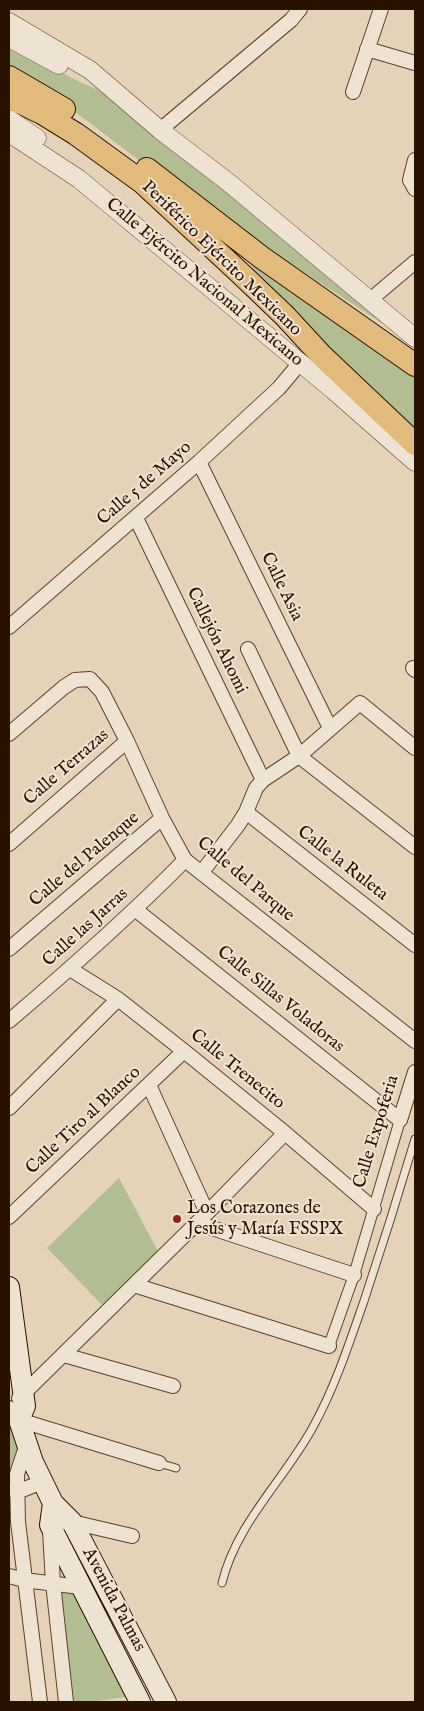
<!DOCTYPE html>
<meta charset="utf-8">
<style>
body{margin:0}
#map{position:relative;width:424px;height:1711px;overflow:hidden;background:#e5d3b9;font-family:"IM FELL English",serif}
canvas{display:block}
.frame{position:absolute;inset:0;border:10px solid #2a1200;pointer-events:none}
</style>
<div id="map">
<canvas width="424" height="1711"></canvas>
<div class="frame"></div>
</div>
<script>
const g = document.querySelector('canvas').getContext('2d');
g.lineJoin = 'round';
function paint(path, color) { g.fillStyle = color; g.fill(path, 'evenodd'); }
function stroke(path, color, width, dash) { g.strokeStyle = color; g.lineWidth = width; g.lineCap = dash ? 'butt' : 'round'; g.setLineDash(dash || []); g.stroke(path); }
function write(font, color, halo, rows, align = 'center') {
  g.font = font + ' "IM FELL English",serif'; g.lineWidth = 4; g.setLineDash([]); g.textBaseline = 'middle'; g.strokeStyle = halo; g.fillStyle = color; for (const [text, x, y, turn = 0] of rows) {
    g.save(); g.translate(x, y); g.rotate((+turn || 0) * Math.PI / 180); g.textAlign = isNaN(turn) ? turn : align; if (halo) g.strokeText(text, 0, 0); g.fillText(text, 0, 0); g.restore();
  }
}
paint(new Path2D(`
 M9,46L80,82L117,98L400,335L174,187L78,114L9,74Z
 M242,250L415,369V440L266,289Z
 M119,1178L161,1257L107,1310L47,1248Z
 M9,1418L21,1446L9,1480Z
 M78,1590L132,1696L90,1702H72L58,1591Z`), '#b2bd91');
const service = new Path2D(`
 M159,1463L176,1468
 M222,1583C236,1524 284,1480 313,1427C335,1387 349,1344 364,1301C382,1247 399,1193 415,1139`);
const pedestrian = new Path2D(`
 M329,1346L354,1275L400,1120`);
const minor = new Path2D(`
 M367,49L415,63
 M353,92L381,9
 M160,130L291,20L300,9
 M415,160L410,180L415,189
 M370,300L415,262
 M199,462L330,728
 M136,518L263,780
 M9,627L199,462L279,388L300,363
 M248,649L299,756L415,847
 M413,668L415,670
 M9,734L64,687L75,680L90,679L102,692L127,741L162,818L185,860L415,1041
 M246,812L415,945
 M9,844L127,741
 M202,872L238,825L246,812L256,788L263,780L299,756L360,703L415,748
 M136,910L400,1120L415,1072
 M9,949L162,818
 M70,969L118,999L184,1051L285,1133L374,1209
 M9,1021C70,969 129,917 185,860
 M149,1085L207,1213
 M9,1108L118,999
 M9,1217L184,1051
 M197,1223L354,1275
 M134,1285L329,1346
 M64,1355L173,1386
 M19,1398L207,1213L285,1133
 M19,1420L159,1463
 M27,1444L17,1474L18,1522L40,1702
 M9,1488L17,1492L42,1482
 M67,1523L72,1522L132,1536
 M50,1531L53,1583L66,1702
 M9,1576L24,1580L80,1587`);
const tertiary = new Path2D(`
 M9,22L90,70L160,130L228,182L415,338
 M9,38L59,65
 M9,119L37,138
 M9,133L79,179L333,390L415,462`);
const secondary = new Path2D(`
 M9,1287L25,1406L19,1420
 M9,1411L19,1420L33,1462L53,1503L72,1522L166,1702
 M53,1503L50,1525L140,1702`);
const trunk = new Path2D(`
 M9,77L64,109
 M9,97L42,113L76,134L142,182L240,273L285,316L321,355L415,444
 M147,169L261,257L415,365`);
stroke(service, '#59422e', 9);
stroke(pedestrian, '#59422e', 12);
stroke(minor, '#59422e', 16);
stroke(tertiary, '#59422e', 19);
stroke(secondary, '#2a1200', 22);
stroke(trunk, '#2a1200', 24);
stroke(service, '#eee2d2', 7);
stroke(pedestrian, '#eee2d2', 10);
stroke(minor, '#eee2d2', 14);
stroke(tertiary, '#eee2d2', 18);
stroke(secondary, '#eee2d2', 20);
stroke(trunk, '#e2ba7c', 22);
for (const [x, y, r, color] of [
 [177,1219,5,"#8f2418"]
]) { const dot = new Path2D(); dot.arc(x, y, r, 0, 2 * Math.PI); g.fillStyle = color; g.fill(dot); stroke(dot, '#eee2d2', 2); }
write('18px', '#2a1200', '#eee2d2', [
 ["Periférico Ejército Mexicano",221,259,44],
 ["Calle Ejército Nacional Mexicano",204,283,40],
 ["Calle 5 de Mayo",145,484,-41],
 ["Calle Asia",281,587,64],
 ["Callejón Ahomi",216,641,64],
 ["Calle Terrazas",67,768,-41],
 ["Calle del Palenque",85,860,-40],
 ["Calle la Ruleta",342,864,38],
 ["Calle del Parque",245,880,40],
 ["Calle las Jarras",86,928,-42],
 ["Calle Sillas Voladoras",280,1000,39],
 ["Calle Trenecito",237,1070,39],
 ["Calle Tiro al Blanco",84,1121,-43],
 ["Calle Expoferia",377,1132,-73],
 ["Avenida Palmas",113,1600,62]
]);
write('18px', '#2a1200', '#eee2d2', [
 ["Los Corazones de",187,1209],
 ["Jesús y María FSSPX",187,1230]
], 'left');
</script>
